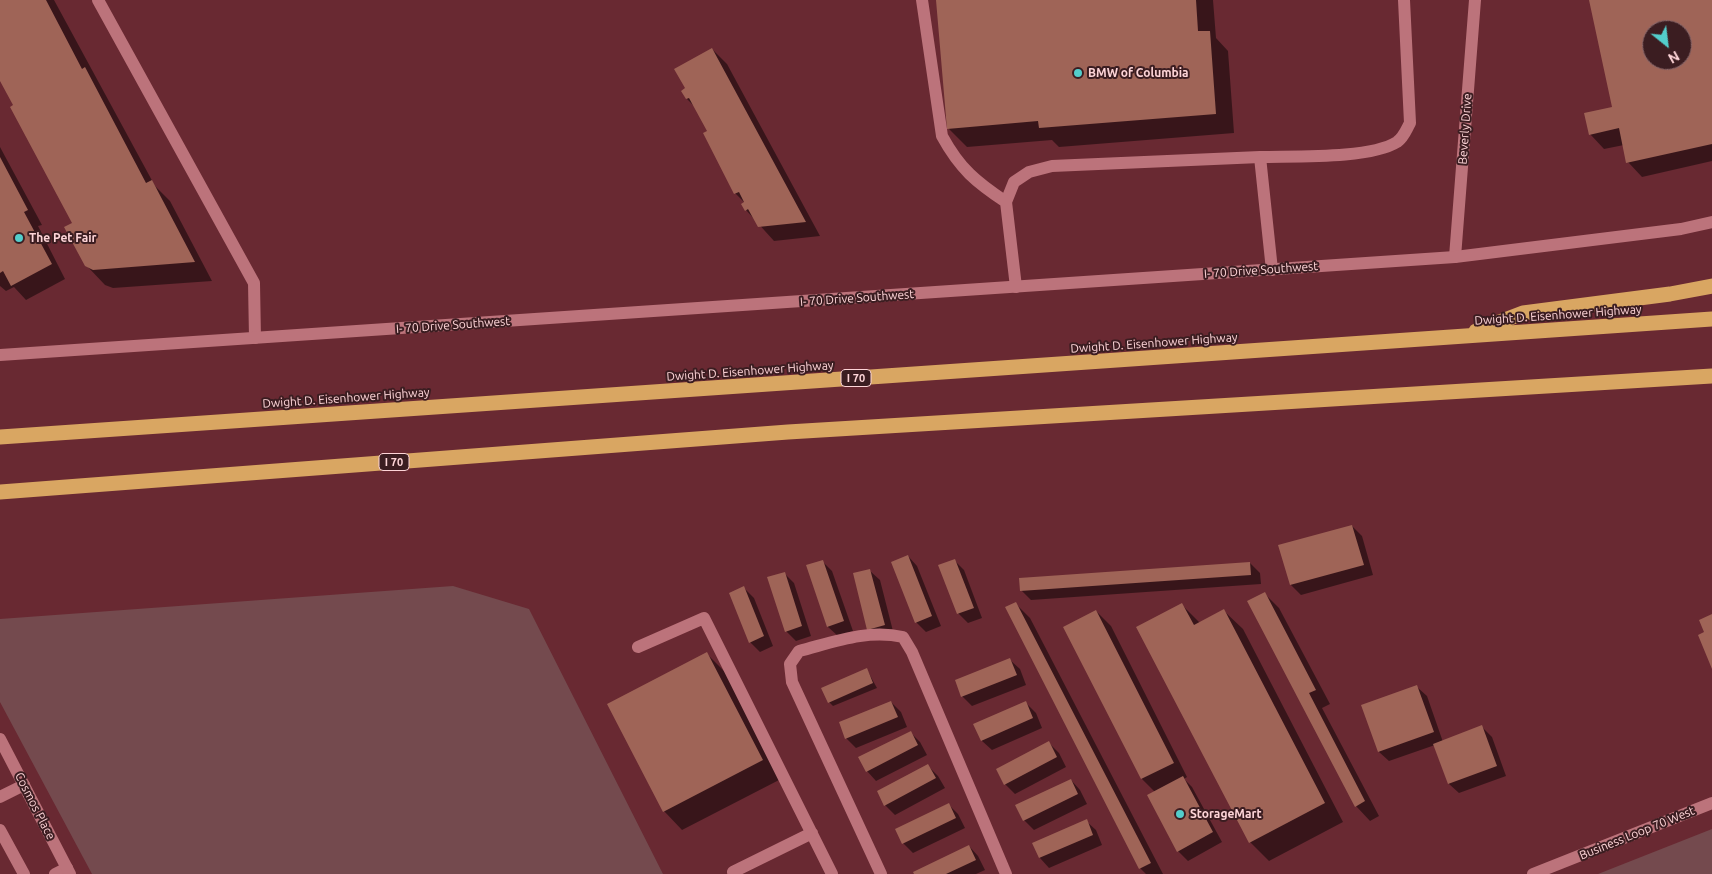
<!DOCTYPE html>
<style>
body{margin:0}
#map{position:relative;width:1712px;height:874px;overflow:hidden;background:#692932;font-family:Ubuntu,sans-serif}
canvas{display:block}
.north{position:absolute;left:1642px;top:20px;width:50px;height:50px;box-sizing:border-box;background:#3b1d21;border:1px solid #89676a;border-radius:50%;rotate:151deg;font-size:14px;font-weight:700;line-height:20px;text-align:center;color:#fed5d8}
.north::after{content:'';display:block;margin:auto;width:18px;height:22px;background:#53cdcb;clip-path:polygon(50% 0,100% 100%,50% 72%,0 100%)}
</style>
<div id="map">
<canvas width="1712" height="874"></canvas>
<div class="north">N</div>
</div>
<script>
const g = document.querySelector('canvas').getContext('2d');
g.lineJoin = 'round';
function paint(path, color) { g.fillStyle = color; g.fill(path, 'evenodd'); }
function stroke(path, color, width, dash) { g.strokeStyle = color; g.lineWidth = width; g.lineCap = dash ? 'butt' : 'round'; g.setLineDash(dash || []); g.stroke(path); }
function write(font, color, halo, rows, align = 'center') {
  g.font = font + ' Ubuntu,sans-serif'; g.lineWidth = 4; g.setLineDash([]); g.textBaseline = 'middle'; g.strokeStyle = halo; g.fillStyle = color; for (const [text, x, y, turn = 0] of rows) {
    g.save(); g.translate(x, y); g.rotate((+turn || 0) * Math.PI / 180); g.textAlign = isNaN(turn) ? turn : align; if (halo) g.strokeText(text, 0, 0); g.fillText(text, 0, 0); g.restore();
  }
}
paint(new Path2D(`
 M453,586L529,609L663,874H92L0,702V619Z
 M1712,829V874H1598Z`), '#744a4e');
paint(new Path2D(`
 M0,0H54L155,186L170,201L212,281L113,288L105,285L86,265L73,224L0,78Z
 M938,0H1213L1216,38L1228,51L1234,133L1059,147L1052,140L967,147L948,128Z
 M1590,0H1712V161L1642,177L1628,162L1624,145L1604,149L1590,134L1613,108ZM1652,30H1682V60H1652Z
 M712,49L727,64L820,236L774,241L746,210L743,204L745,203L735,193L708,131L695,107L687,99Z
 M0,147L42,225L38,226L65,279L26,300L14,287L6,291L0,286Z
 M1352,526L1362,536L1373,575L1301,595L1291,585L1280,546Z
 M908,556L917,566L941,626L926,632L916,622Z
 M954,560L964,570L982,618L968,623L958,613Z
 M822,561L832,571L853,631L838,636L828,627L808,566Z
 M1250,563L1260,573L1261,584L1031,600L1021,590Z
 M870,571L880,580L894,635L868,629Z
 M784,573L794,583L811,636L796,641L786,631Z
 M744,588L754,598L773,646L760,652L750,642Z
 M1265,594L1279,608L1330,704L1322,708L1379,816L1370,821L1356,806Z
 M1016,604L1030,618L1163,874H1146L1140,868Z
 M1182,605L1200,623L1224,611L1243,629L1343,822L1269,861L1250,842Z
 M1096,611L1111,626L1187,777L1184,779L1192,787L1222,842L1188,861L1178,851L1155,792L1142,779L1065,627Z
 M707,654L725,672L781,779L682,830L664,811Z
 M1010,660L1020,669L1026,685L972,706L962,696Z
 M867,670L877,688L833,706L829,702Z
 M1417,687L1427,696L1443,742L1482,727L1492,737L1506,776L1459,793L1449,784L1435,745L1389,761L1379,752Z
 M891,702L901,712L907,727L856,748L846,738Z
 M1026,703L1036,713L1042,728L992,750L982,741L975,725Z
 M910,732L920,742L927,755L876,781L867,771Z
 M1049,743L1059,753L1066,767L1015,794L1005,784Z
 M928,766L938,776L945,788L895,815L885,805Z
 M1071,780L1080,790L1087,804L1034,830L1024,820Z
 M948,804L958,814L965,828L913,853L903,843L897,829Z
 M1086,821L1096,830L1102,845L1049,868L1040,858L1033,844Z
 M969,846L978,856L985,870L976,874H915Z`), '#0007');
paint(new Path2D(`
 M0,0H46L82,69L85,67L146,183L152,180L195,262L93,270L85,266L64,227L72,223L10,107L13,105L0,81Z
 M936,0H1196L1198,31H1210L1216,114L1039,128L1038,121L947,129Z
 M1589,0H1712V144L1626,163L1619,128L1589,135L1584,113L1612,107ZM1652,30H1682V60H1652Z
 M712,48L806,222L758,227L748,209L745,211L741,204L744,202L739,192L734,194L703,133L707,131L689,98L686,99L681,91L685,88L674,69Z
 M0,157L28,210L24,212L52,264L11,286L3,271L0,273Z
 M1352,525L1364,565L1290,585L1278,545Z
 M908,555L932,616L915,623L891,562Z
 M955,559L974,608L957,614L938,565Z
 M823,560L844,621L827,627L806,565Z
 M1250,562L1251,575L1020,591L1019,578Z
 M870,569L885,625L867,630L853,573Z
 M785,572L802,626L785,632L767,577Z
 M744,586L764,636L749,643L729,593Z
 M1265,592L1316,690L1309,693L1365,801L1355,807L1247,601Z
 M1016,602L1151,863L1139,869L1005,607Z
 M1182,603L1194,625L1224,609L1325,803L1249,843L1136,627Z
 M1096,610L1174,763L1141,779L1063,627Z
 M1712,614V669L1698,635L1704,632L1699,620Z
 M707,652L763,760L663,812L607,704Z
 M1010,658L1017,675L961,697L955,680Z
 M867,668L873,683L828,703L821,688Z
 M1417,685L1434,732L1378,752L1361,705Z
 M891,701L898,717L845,739L839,722Z
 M1026,701L1033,718L981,741L973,724Z
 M1482,725L1497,766L1448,784L1433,744Z
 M911,731L918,745L866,772L858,757Z
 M1049,741L1057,757L1004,785L996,769Z
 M928,764L936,778L884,806L877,791Z
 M1183,776L1213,832L1177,852L1147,795Z
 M1071,779L1078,794L1023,821L1015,805Z
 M949,803L956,818L902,844L895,829Z
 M1087,819L1093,835L1039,858L1032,843Z
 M969,845L976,860L946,874H914L913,872Z`), '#9f6457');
stroke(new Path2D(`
 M98,0L254,283L255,338
 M922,0L942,136C960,169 976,182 1006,202
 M1260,157C1295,156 1370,159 1397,142C1404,137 1406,130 1410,123L1404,0
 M1016,287L1006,202L1014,182L1029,172L1052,166L1260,157L1272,270
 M638,647L704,618L832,874
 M0,797L24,785
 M0,830L24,874
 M733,872L812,833
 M55,874L67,868
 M881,874L792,682L790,664L799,651C834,642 867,629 903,637L912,652L1006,874`), '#bc737b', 12);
stroke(new Path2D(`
 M1455,257L1475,0
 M0,739L70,874`), '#bc737b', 12);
stroke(new Path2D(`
 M0,355L1455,257L1681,229L1712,222`), '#bc737b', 12);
stroke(new Path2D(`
 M1533,874L1712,803`), '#bc737b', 12);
stroke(new Path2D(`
 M1476,331L1523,313L1670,294L1712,286
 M0,437L1712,319
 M0,492L788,432L1712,376`), '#d9a662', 15);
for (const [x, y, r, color] of [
 [1078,73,5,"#53cdcb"],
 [19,238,5,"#53cdcb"],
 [1180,814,5,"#53cdcb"]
]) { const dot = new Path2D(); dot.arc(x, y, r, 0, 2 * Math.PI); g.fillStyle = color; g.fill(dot); stroke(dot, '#3b1d21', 2); }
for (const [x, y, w] of [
 [856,378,30],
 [394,462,30]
]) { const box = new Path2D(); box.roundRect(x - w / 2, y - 8.5, w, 17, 4); g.fillStyle = '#3b1d21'; g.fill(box); stroke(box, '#fed5d8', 1); }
write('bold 11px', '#fed5d8', null, [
 ["I 70",856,378],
 ["I 70",394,462]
]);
write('bold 12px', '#fed5d8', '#3b1d21', [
 ["BMW of Columbia",1088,73],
 ["The Pet Fair",29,238],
 ["StorageMart",1190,814]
], 'left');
write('12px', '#fed5d8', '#3b1d21', [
 ["Beverly Drive",1465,129,-86],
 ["I- 70 Drive Southwest",1261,270,-4],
 ["I- 70 Drive Southwest",857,298,-4],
 ["Dwight D. Eisenhower Highway",1558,315,-4],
 ["I- 70 Drive Southwest",453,325,-4],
 ["Dwight D. Eisenhower Highway",1154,343,-4],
 ["Dwight D. Eisenhower Highway",750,371,-4],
 ["Dwight D. Eisenhower Highway",346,398,-4],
 ["Cosmos Place",35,806,63],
 ["Business Loop 70 West",1637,833,-22]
]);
</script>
